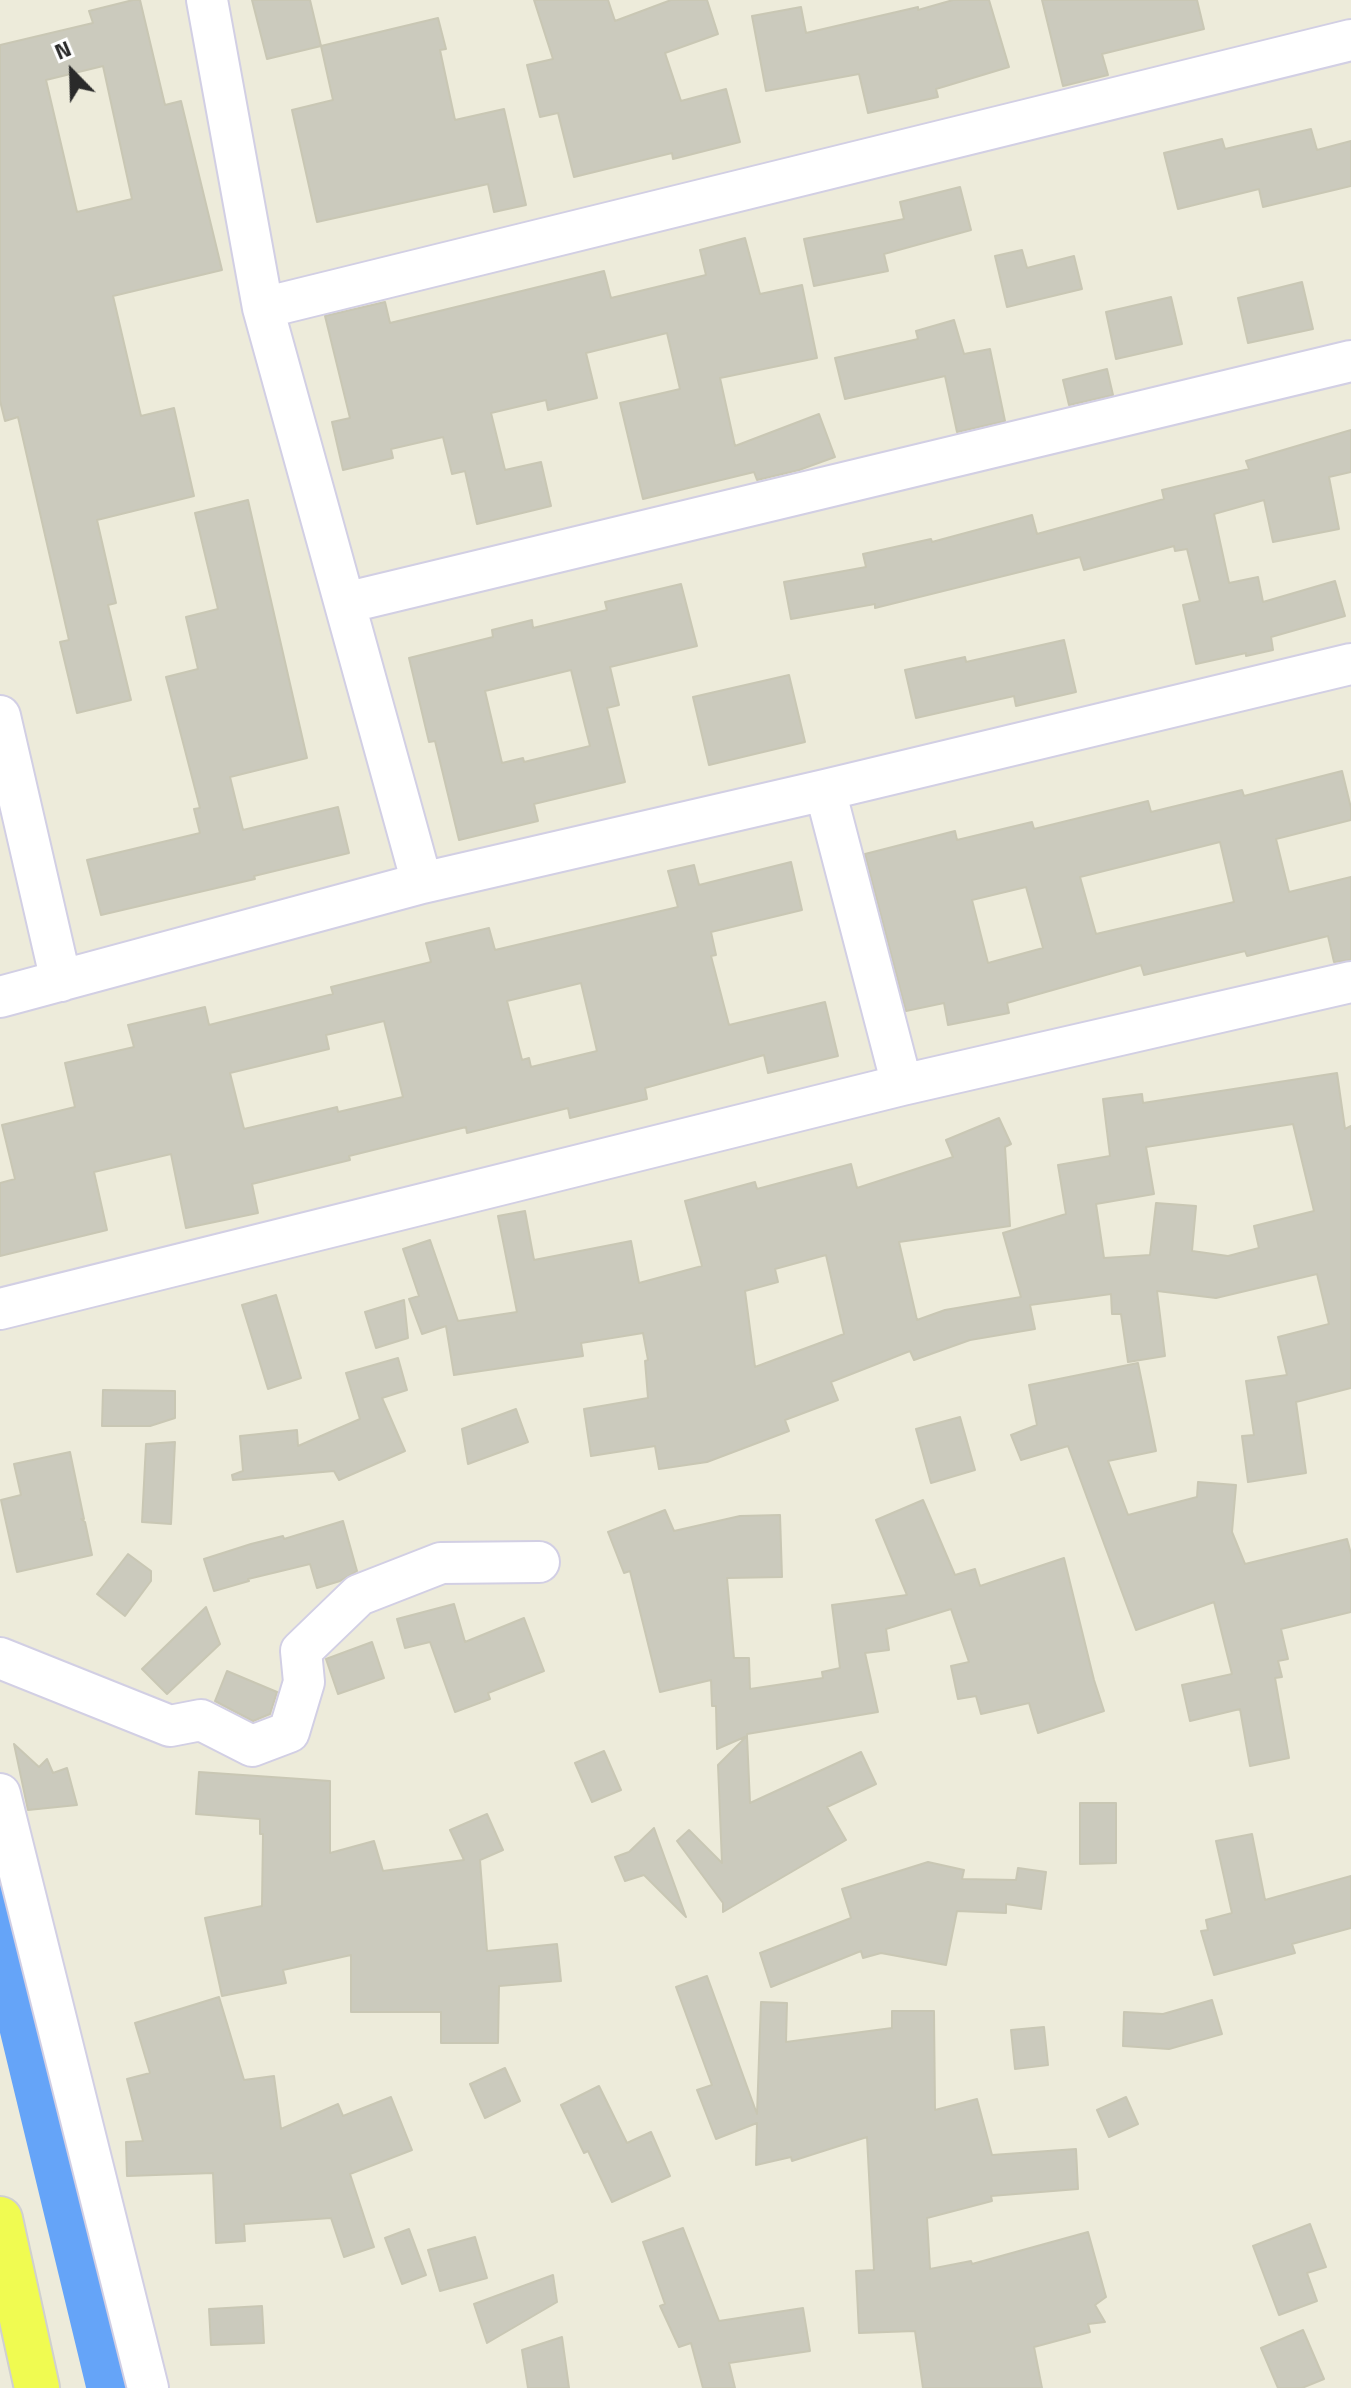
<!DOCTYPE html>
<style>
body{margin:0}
#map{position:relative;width:1351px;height:2388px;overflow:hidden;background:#edebda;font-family:"Titillium Web",sans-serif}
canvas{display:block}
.north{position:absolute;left:32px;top:32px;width:80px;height:80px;-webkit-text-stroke:6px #fff;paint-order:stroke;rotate:337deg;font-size:22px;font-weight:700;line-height:32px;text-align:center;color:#2a2a2a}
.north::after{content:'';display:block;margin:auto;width:28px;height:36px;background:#2a2a2a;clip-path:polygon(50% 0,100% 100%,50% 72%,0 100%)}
</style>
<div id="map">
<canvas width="1351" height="2388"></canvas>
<div class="north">N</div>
</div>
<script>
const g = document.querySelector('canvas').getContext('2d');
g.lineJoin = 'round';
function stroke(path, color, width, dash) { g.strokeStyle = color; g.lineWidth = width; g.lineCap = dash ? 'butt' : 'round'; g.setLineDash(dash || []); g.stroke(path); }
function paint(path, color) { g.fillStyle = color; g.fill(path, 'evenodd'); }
stroke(new Path2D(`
 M0,1901L118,2388`), '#65a4f8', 62);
const building = new Path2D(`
 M133,0H140L165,105L181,101L222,270L113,296L141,416L174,408L194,496L97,520L116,603L108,605L131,700L77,713L60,642L69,640L18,417L5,421L0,401V45L93,23L89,11ZM103,66L132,199L77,212L46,80Z
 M252,0H310L321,46L267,59Z
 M534,0H608L615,21L671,0H707L718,34L665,53L681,101L726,89L740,142L673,159L672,153L574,177L558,113L540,117L527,65L553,59Z
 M953,0H989L1009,67L936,89L938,97L868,113L859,74L766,91L752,16L801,7L806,33L918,7V10Z
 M1042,0H1197L1204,29L1102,54L1108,75L1063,86Z
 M438,18L446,49L440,50L455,120L504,109L526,205L494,212L488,184L317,222L292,110L333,100L321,46Z
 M1311,129L1317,150L1351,141V186L1263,207L1259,189L1178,209L1164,153L1222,139L1225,149Z
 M960,187L971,230L884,254L888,271L814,286L804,239L904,219L900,202Z
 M745,238L760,294L802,285L817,358L720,378L735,446L819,414L835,457L799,470L757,480L754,472L643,499L620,403L680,389L667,333L586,353L597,398L548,410L546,400L491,413L505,470L541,462L551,506L477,524L465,471L452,474L443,437L391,449L393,458L343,470L332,422L350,418L325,316L385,302L390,323L604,271L611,298L706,275L700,250Z
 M1022,250L1027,268L1074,256L1082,289L1007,307L995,256Z
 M1302,282L1313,329L1248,343L1238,298Z
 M1171,297L1182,344L1116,359L1106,312Z
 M954,320L964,354L990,349L1005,421L957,432L945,376L845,399L835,358L918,339L916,331Z
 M1107,369L1113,395L1069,405L1063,380Z
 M1351,430V472L1329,477L1339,529L1273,542L1264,500L1214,514L1229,583L1258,577L1263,602L1335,581L1345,616L1271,637L1273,650L1246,656V653L1196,664L1183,605L1200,601L1187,549L1175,551L1174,546L1084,570L1080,557L875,608V604L791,619L784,582L866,567L863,554L931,539L932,542L1032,515L1037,534L1164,499L1162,490L1249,469L1246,461Z
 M248,500L307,758L230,777L243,830L338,807L349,853L254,876L255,879L101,915L87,860L200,833L194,809L200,808L166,677L198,669L186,617L218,609L195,513Z
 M681,584L697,646L610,667L619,705L607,708L625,782L534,804L538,821L459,840L435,741L429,742L409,658L493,637L492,630L532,620L533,628L607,610L605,602ZM571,670L590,746L524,762L523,758L502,763L485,691Z
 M1064,640L1076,692L1016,706L1014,696L916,718L905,670L965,657L966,662Z
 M789,675L805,742L709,765L693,697Z
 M1342,771L1351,808V820L1276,839L1289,892L1351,877V960L1334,962L1328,936L1247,956L1245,951L1144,975L1141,965L1007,1003L1009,1013L948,1025L944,1003L906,1011L865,854L955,831L957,840L1032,822L1034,829L1148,801L1151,812L1242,790L1244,796ZM1220,842L1234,902L1096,934L1080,877ZM1026,887L1043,948L988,963L972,900Z
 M791,862L802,910L711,932L716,955L711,956L729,1025L825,1002L838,1056L768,1073L764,1055L645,1088L647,1099L570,1118L568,1108L467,1133L466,1127L349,1156L350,1160L252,1184L258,1213L186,1228L171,1154L94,1172L107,1230L0,1256V1183L15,1179L2,1125L75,1107L65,1063L134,1047L128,1025L205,1007L209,1025L333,994L331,987L431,962L426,943L489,928L495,950L678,907L668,871L694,865L699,885ZM581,983L597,1051L531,1067L529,1058L522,1060L507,1001ZM384,1021L403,1097L338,1112L337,1107L244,1129L230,1073L329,1049L326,1035Z
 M1337,1073L1345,1129L1351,1126V1388L1296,1402L1306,1473L1248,1482L1242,1436L1254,1435L1246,1381L1287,1375L1278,1337L1329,1324L1317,1274L1216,1298L1157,1291L1165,1356L1128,1362L1121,1314H1112L1111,1294L1030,1305L1035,1329L970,1340L914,1360L910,1351L831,1382L838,1400L785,1420L789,1431L707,1462L659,1469L655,1446L591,1456L584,1409L648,1398L645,1361L648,1360L643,1333L581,1343L583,1356L454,1375L446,1326L422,1334L409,1299L419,1296L403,1249L430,1240L458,1321L517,1312L498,1216L525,1211L534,1260L631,1241L639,1283L702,1266L685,1201L755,1182L757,1189L851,1164L857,1188L953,1157L946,1140L999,1118L1011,1144L1005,1147L1010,1226L899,1242L917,1320L945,1310L1021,1297L1003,1233L1066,1214L1058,1165L1110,1156L1103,1099L1142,1094L1143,1103ZM1293,1124L1314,1211L1254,1226L1259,1248L1228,1256L1192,1251L1196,1206L1156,1203L1150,1255L1104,1258L1096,1204L1154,1194L1146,1147ZM826,1255L844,1334L755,1367L745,1291L778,1282L775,1269Z
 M276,1295L301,1378L268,1389L242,1305Z
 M404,1300L408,1338L376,1348L365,1312Z
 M398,1358L407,1390L382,1398L405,1451L339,1480L334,1471L233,1480L232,1475L243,1471L240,1436L297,1430L298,1446L360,1419L346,1373Z
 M1138,1363L1156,1451L1108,1461L1128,1515L1197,1497L1198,1482L1236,1485L1232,1532L1245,1564L1347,1539L1351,1554V1612L1281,1629L1288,1659L1278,1661L1282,1677L1275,1678L1289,1758L1250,1766L1240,1709L1190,1721L1182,1685L1232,1674L1214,1602L1136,1630L1068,1446L1021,1460L1011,1435L1037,1425L1029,1385Z
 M103,1390L175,1391V1418L150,1426H102Z
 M516,1409L528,1442L468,1464L462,1429Z
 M960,1417L975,1470L931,1483L916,1429Z
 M175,1442L171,1524L142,1522L146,1444Z
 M70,1452L84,1519H81L85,1522L92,1555L17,1572L1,1500L21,1495L14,1464Z
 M923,1500L955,1575L975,1569L980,1586L1064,1558L1094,1680L1104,1711L1038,1733L1029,1703L981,1714L976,1696L958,1699L951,1666L969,1662L951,1609L886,1629L889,1650L865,1653L878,1712L747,1734V1736L717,1749L716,1706H712L711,1680L660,1692L630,1571L624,1573L608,1532L665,1510L674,1531L740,1516L780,1515L782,1577L727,1578L734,1658H749L750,1689L823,1678L822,1672L840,1668L832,1605L907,1595L876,1520Z
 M343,1521L357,1571L340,1581L317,1588L310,1564L248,1579L249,1581L214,1591L204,1559L251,1544L283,1536L284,1539Z
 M128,1554L151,1571V1581L125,1616L97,1594Z
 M454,1604L465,1642L524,1618L544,1671L488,1693L490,1699L455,1712L430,1642L405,1648L397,1619Z
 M206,1607L220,1644L167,1694L142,1669Z
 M372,1642L384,1678L338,1694L326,1659Z
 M227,1671L277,1692L270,1714L253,1721L215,1701Z
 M747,1736L750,1803L861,1752L876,1784L827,1807L846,1840L723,1912V1903L677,1841L689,1830L722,1863L718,1765Z
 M14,1744L39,1767L47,1759L53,1773L67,1768L77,1805L28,1810Z
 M604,1751L621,1790L592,1802L575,1763Z
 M199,1772L330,1781V1853L374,1841L383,1871L464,1860L450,1830L487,1814L503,1850L480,1860L487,1951L557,1944L561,1981L499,1986L498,2043H441V2012H351V1955L283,1970L286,1983L222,1996L205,1918L262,1906L263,1834H260V1819L196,1814Z
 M1080,1803H1116V1863L1080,1864Z
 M654,1828L686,1917L644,1875L625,1881L615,1857L629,1852Z
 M1252,1834L1265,1900L1351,1876V1928L1292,1944L1295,1953L1214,1975L1201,1931L1208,1930L1206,1920L1232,1913L1216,1841Z
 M928,1862L964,1870L962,1879L1016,1880L1018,1868L1046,1872L1041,1909L1006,1904V1913L957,1911L946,1965L881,1953L863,1958L861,1951L771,1987L760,1953L851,1918L842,1889Z
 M707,1976L757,2114L761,2002L787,2003L786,2042L892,2028V2011H934L935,2110L977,2099L992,2155L1076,2149L1078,2189L991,2196L992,2201L927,2218L930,2269L971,2261L972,2264L1088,2232L1106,2297L1095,2305L1105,2322L1088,2324L1090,2332L1034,2347L1042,2388H923L915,2331L859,2333L856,2271L874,2270L867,2137L792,2161L791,2157L756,2165L757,2123L716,2139L697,2090L712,2085L676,1987Z
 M219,1997L244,2080L274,2076L281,2129L338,2104L343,2116L391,2097L412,2150L350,2174L374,2247L344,2257L331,2218L244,2224L245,2241L216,2243L213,2173L127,2176L126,2142L143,2141L127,2079L150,2073L135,2023Z
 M1212,2000L1222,2034L1169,2049L1123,2046L1124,2012L1163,2014Z
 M1044,2027L1048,2065L1015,2069L1011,2030Z
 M505,2068L520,2101L485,2118L470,2084Z
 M599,2086L627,2143L651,2132L670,2176L612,2202L588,2151L584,2153L561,2105Z
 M1126,2097L1138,2124L1109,2137L1097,2110Z
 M1310,2224L1326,2267L1307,2273L1317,2301L1279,2315L1253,2246Z
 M683,2228L719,2321L803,2308L810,2351L729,2363L735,2388H703L691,2343L679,2347L660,2306L665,2304L643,2242Z
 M409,2229L426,2275L402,2284L385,2238Z
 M475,2237L487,2278L440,2291L428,2250Z
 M553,2275L557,2302L487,2343L474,2304Z
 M262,2306L264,2343L211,2345L209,2309Z
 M1303,2330L1324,2379L1302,2388H1278L1261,2348Z
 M562,2337L569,2388H528L522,2350Z`);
paint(building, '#cbcabd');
stroke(building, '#c9c7b4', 2);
const minor = new Path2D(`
 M207,0L263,308L422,883
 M263,308L1351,40
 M345,603L1351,361
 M0,716L61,981
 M825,790L902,1085
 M0,997L422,883L825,790L1351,664
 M0,1309L902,1085L1351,982
 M0,1658L170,1726L201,1720L252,1746L289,1732L304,1682L301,1651L359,1595L441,1563L539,1562
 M0,1794L148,2388`);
const major = new Path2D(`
 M0,2219L37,2388`);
stroke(minor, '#d2cfe4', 44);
stroke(major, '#d0d0d0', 48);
stroke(minor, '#fff', 40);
stroke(major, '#f0fb51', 44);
</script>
